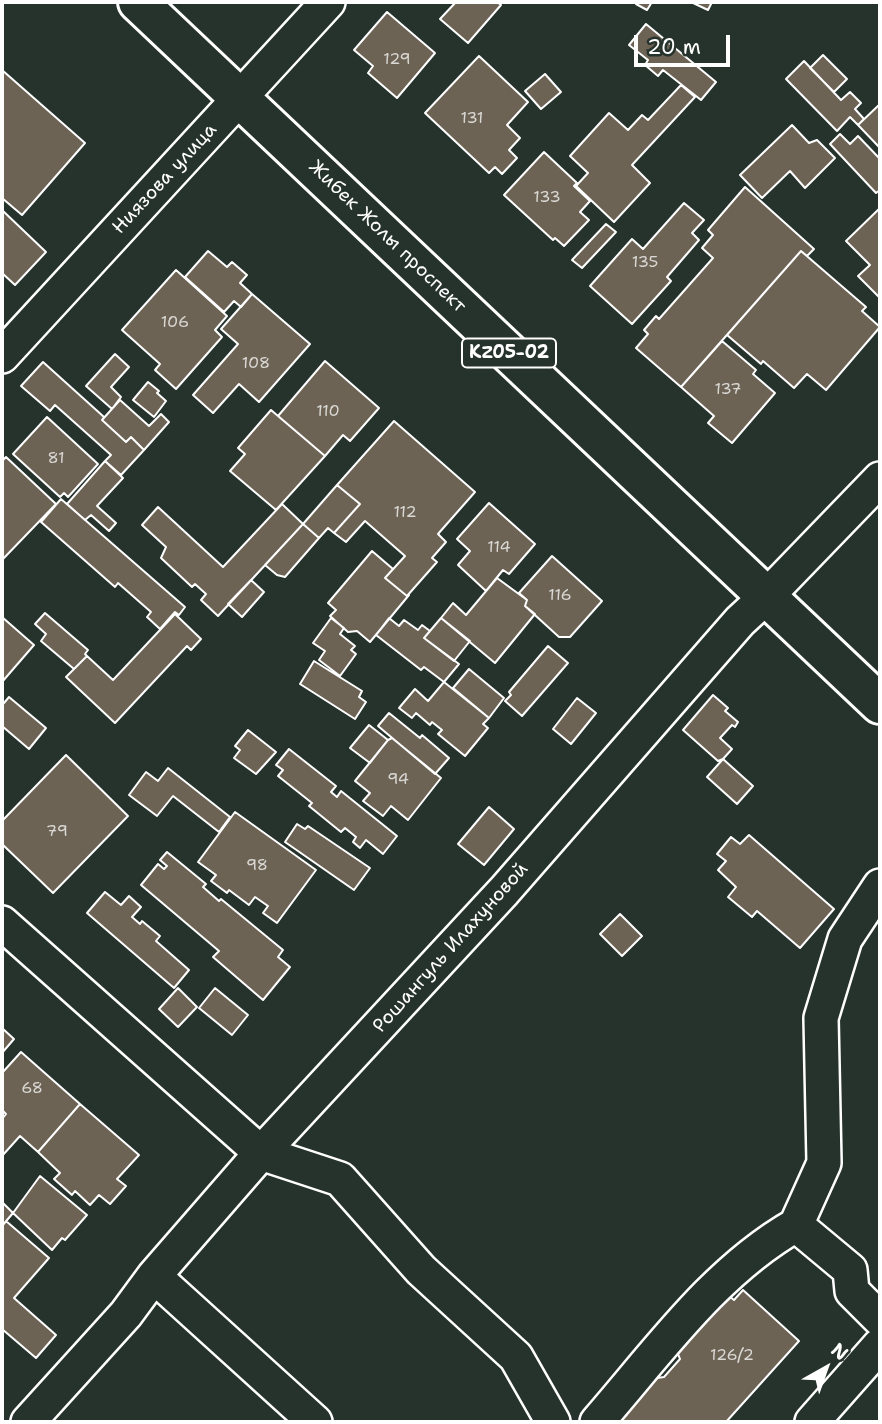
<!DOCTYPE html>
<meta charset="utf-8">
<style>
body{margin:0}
#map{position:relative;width:882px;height:1424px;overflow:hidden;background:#26332d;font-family:"Shantell Sans",sans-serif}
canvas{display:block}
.frame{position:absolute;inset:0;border:4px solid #fff;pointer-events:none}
.north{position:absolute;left:791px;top:1333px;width:70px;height:70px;-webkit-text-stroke:5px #26332d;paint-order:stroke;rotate:40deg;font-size:19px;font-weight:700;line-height:28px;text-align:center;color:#fff}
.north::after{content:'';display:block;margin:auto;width:24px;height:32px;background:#fff;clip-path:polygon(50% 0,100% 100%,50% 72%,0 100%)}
.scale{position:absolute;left:634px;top:35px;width:96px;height:32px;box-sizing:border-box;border:4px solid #fff;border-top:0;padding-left:9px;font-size:21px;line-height:24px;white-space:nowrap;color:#fff;-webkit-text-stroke:5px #26332d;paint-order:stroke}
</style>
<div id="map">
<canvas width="882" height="1424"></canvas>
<div class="frame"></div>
<div class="north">N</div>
<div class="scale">20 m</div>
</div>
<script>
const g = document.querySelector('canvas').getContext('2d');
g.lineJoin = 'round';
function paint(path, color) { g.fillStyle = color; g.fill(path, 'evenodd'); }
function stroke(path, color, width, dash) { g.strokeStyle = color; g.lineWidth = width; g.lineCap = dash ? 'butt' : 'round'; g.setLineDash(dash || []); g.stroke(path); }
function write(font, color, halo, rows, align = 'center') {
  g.font = font + ' "Shantell Sans",sans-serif'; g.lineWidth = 5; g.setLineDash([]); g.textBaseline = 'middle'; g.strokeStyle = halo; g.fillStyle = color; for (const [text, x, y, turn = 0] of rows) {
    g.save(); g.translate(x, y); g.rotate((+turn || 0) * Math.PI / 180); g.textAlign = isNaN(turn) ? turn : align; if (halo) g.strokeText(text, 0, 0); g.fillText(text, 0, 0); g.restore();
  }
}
const building = new Path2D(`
 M456,2H497L501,5L468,43L440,19Z
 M638,2H652L647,10L636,4Z
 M691,2H712L708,10Z
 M387,12L435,53L397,98L368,73L373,66L354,50Z
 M646,24L716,82L701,100L663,70L658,76L645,65L648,60L629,45Z
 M823,55L847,79L834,92L810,68Z
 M479,56L528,102L507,125L520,138L509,150L517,158L502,174L495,167L489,173L425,113Z
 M804,61L841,100L850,92L861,103L855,109L864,119L858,125L850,117L837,131L786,79Z
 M2,70L85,143L22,215L2,198Z
 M545,74L561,92L541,109L525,91Z
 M681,85L695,97L632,165L650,183L614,222L576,186L588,173L570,156L609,113L628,130L642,115L648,120Z
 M880,104V148L858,125Z
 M792,125L809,143L817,140L835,158L805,188L790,171L762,198L740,175Z
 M840,134L850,144L858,136L880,159V190L876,193L830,144Z
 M544,152L577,183L574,186L590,201L580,212L589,220L564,246L555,238L553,240L504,195Z
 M745,187L814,249L807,256L801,251L681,387L636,348L648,334L644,330L656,316L659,319L713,258L702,248L713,235L708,230Z
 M684,203L704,220L692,233L699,240L667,277L671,281L632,324L590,286L632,239L643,249Z
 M880,208V296L879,297L858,276L870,265L846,241Z
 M2,210L46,252L15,285L2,273Z
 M606,224L616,232L582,268L572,260Z
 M208,251L227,267L232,262L247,275L240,283L252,294L241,307L234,301L224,312L185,277Z
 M801,251L866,307L862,311L880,327L826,390L807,374L794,388L763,361L761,364L727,335Z
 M176,270L227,316L215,330L222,337L176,389L155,370L160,364L122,330Z
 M252,294L310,344L259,402L239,384L213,413L193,395L238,344L221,329Z
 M722,341L756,370L753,374L775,393L732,443L708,423L714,416L681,387Z
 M115,354L129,367L111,387L121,397L112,409L86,386Z
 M325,361L379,408L350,441L343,435L325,456L278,416Z
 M43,362L104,417L102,420L126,442L131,437L144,450L121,475L105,461L111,455L55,405L50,411L21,386Z
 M148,382L159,391L157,393L166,401L154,417L133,400Z
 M120,400L149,426L161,414L169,422L144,450L131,437L126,442L102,420Z
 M271,410L325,456L276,510L230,471L245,454L238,448Z
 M47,417L98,464L68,497L64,493L60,497L13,454Z
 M394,421L475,492L438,534L446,542L432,558L437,562L407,596L385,578L405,556L365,521L346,542L334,533L360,504L337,485Z
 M6,457L56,504L2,560V461Z
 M105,461L123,478L97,506L116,523L109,531L91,515L85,520L67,504Z
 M337,485L360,504L334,533L328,528L319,538L303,524Z
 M61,499L185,607L179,615L175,612L160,629L147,617L151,612L118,583L115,587L41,522Z
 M489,503L535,544L509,574L503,570L486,591L458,565L470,551L457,539Z
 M282,504L303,524L218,616L201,600L206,594L195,584L192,587L161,558L166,547L142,525L158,507L223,567Z
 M303,524L319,538L285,577L277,575L265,565Z
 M372,551L393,569L385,578L407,596L409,595L370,642L357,631L348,632L330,616L336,610L328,603Z
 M552,556L602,601L570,637H559L525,606L527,600L519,593Z
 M497,578L527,600L525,606L535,614L495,663L441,618L453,603L466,615Z
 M251,580L264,592L242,617L228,604Z
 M45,613L88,650L85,654L87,656L74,669L41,641L46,634L35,624Z
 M175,614L201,639L191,650L187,646L115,723L66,677L87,656L113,680Z
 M2,617L34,645L2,682Z
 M331,618L344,628L340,634L355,646L351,650L356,654L340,676L319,660L325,651L313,643Z
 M389,618L399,626L404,620L418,630L422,625L430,631L424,638L459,664L444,682L424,667L421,670L376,635Z
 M441,618L470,641L454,661L424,638Z
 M548,646L568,663L522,716L505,701L511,695L509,692Z
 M314,661L362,691L359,697L366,702L355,719L300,684Z
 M469,669L504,698L489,718L453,688Z
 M444,682L489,718L483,724L488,728L465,756L438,734L442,730L432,722L430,725L416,713L412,718L399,708L415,689L428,701Z
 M713,695L728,708L725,711L738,722L735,727L732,725L720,738L732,749L723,759L718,761L683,730Z
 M9,697L46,728L29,749L2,726V701L4,703Z
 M577,698L596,713L571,744L553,729Z
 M389,713L420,738L422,735L449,758L435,774L378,726Z
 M369,725L388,740L370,763L350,748Z
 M248,730L276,752L256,774L234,758L240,750L235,746Z
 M392,738L441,778L408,820L391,806L383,816L363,801L370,793L355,781L388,740Z
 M289,749L336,786L331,792L337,797L341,791L397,836L383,854L366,840L360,848L353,842L356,837L345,828L341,832L309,806L312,803L278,776L283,770L276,765Z
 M66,755L128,816L53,893L2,844V821Z
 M723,759L753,786L737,804L707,777Z
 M168,768L230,817L219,832L173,796L157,816L129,795L146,772L158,781Z
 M489,807L514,829L484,865L458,844Z
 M235,812L316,870L277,923L263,913L268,906L255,897L249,905L229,890L227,893L211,881L216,875L198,862Z
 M297,824L305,829L308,826L370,868L354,890L285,842Z
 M749,835L834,909L800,948L757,911L752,917L728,897L736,887L718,870L726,861L717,854L731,837L740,844Z
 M167,852L206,884L203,887L219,901L221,899L283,950L278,957L290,967L263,1000L213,957L219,951L141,885L158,864L164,869L167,866L160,860Z
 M105,892L121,905L129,896L141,907L132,917L140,924L142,921L160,936L156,941L189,970L174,988L87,913Z
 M620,914L642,936L622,956L600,934Z
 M178,988L197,1007L178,1027L159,1009Z
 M215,988L248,1015L232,1035L199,1008Z
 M2,1028L14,1039L2,1053Z
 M21,1052L80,1104L38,1152L20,1136L2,1156V1119L6,1114L2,1110V1073Z
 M80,1104L139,1155L117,1179L126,1186L110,1204L99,1195L90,1205L75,1191L72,1195L54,1179L60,1173L38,1152Z
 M40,1176L87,1215L65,1240L62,1238L52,1250L13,1213Z
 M2,1202L13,1213L2,1226Z
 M6,1221L49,1258L14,1298L56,1335L36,1358L2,1329V1226Z
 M743,1290L799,1341L726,1422H605L630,1398L657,1378L664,1377L680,1359L678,1354L701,1319L724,1292L734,1300Z`);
paint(building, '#6c6355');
stroke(building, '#fff', 2);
const minor = new Path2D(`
 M2,356L328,2
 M2,923L261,1153L340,1179L421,1270L516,1357L553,1422
 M796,1225L824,1163L821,1018L845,939L880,886
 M154,1276L315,1422
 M28,1422L126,1314L154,1276L261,1153L504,891L740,621L766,597L880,479
 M597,1422C658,1352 715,1271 796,1225L850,1270L852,1291L880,1319
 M812,1422L880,1345`);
const highway = new Path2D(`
 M138,2L880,704`);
stroke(minor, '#fff', 38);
stroke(highway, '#fff', 44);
stroke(minor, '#26332d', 33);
stroke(highway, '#26332d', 38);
write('16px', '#dad8d4', null, [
 ["129",397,60],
 ["131",472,119],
 ["133",547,198],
 ["135",645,263],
 ["106",175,323],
 ["108",256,364],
 ["137",728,390],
 ["110",328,412],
 ["81",56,459],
 ["112",405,513],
 ["114",499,548],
 ["116",560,596],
 ["94",398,780],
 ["79",57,832],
 ["98",257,866],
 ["68",32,1089],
 ["126/2",732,1356]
]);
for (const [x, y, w] of [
 [509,353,94]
]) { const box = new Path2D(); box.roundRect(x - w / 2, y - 14.5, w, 29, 5); g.fillStyle = '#26332d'; g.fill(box); stroke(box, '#fff', 2); }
write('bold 18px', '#fff', null, [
 ["KZ05-02",509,353]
]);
write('19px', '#fff', '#26332d', [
 ["Ниязова улица",165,179,-47],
 ["Жибек Жолы проспект",387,237,44],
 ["Рошангуль Илахуновой",451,948,-48]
]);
</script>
